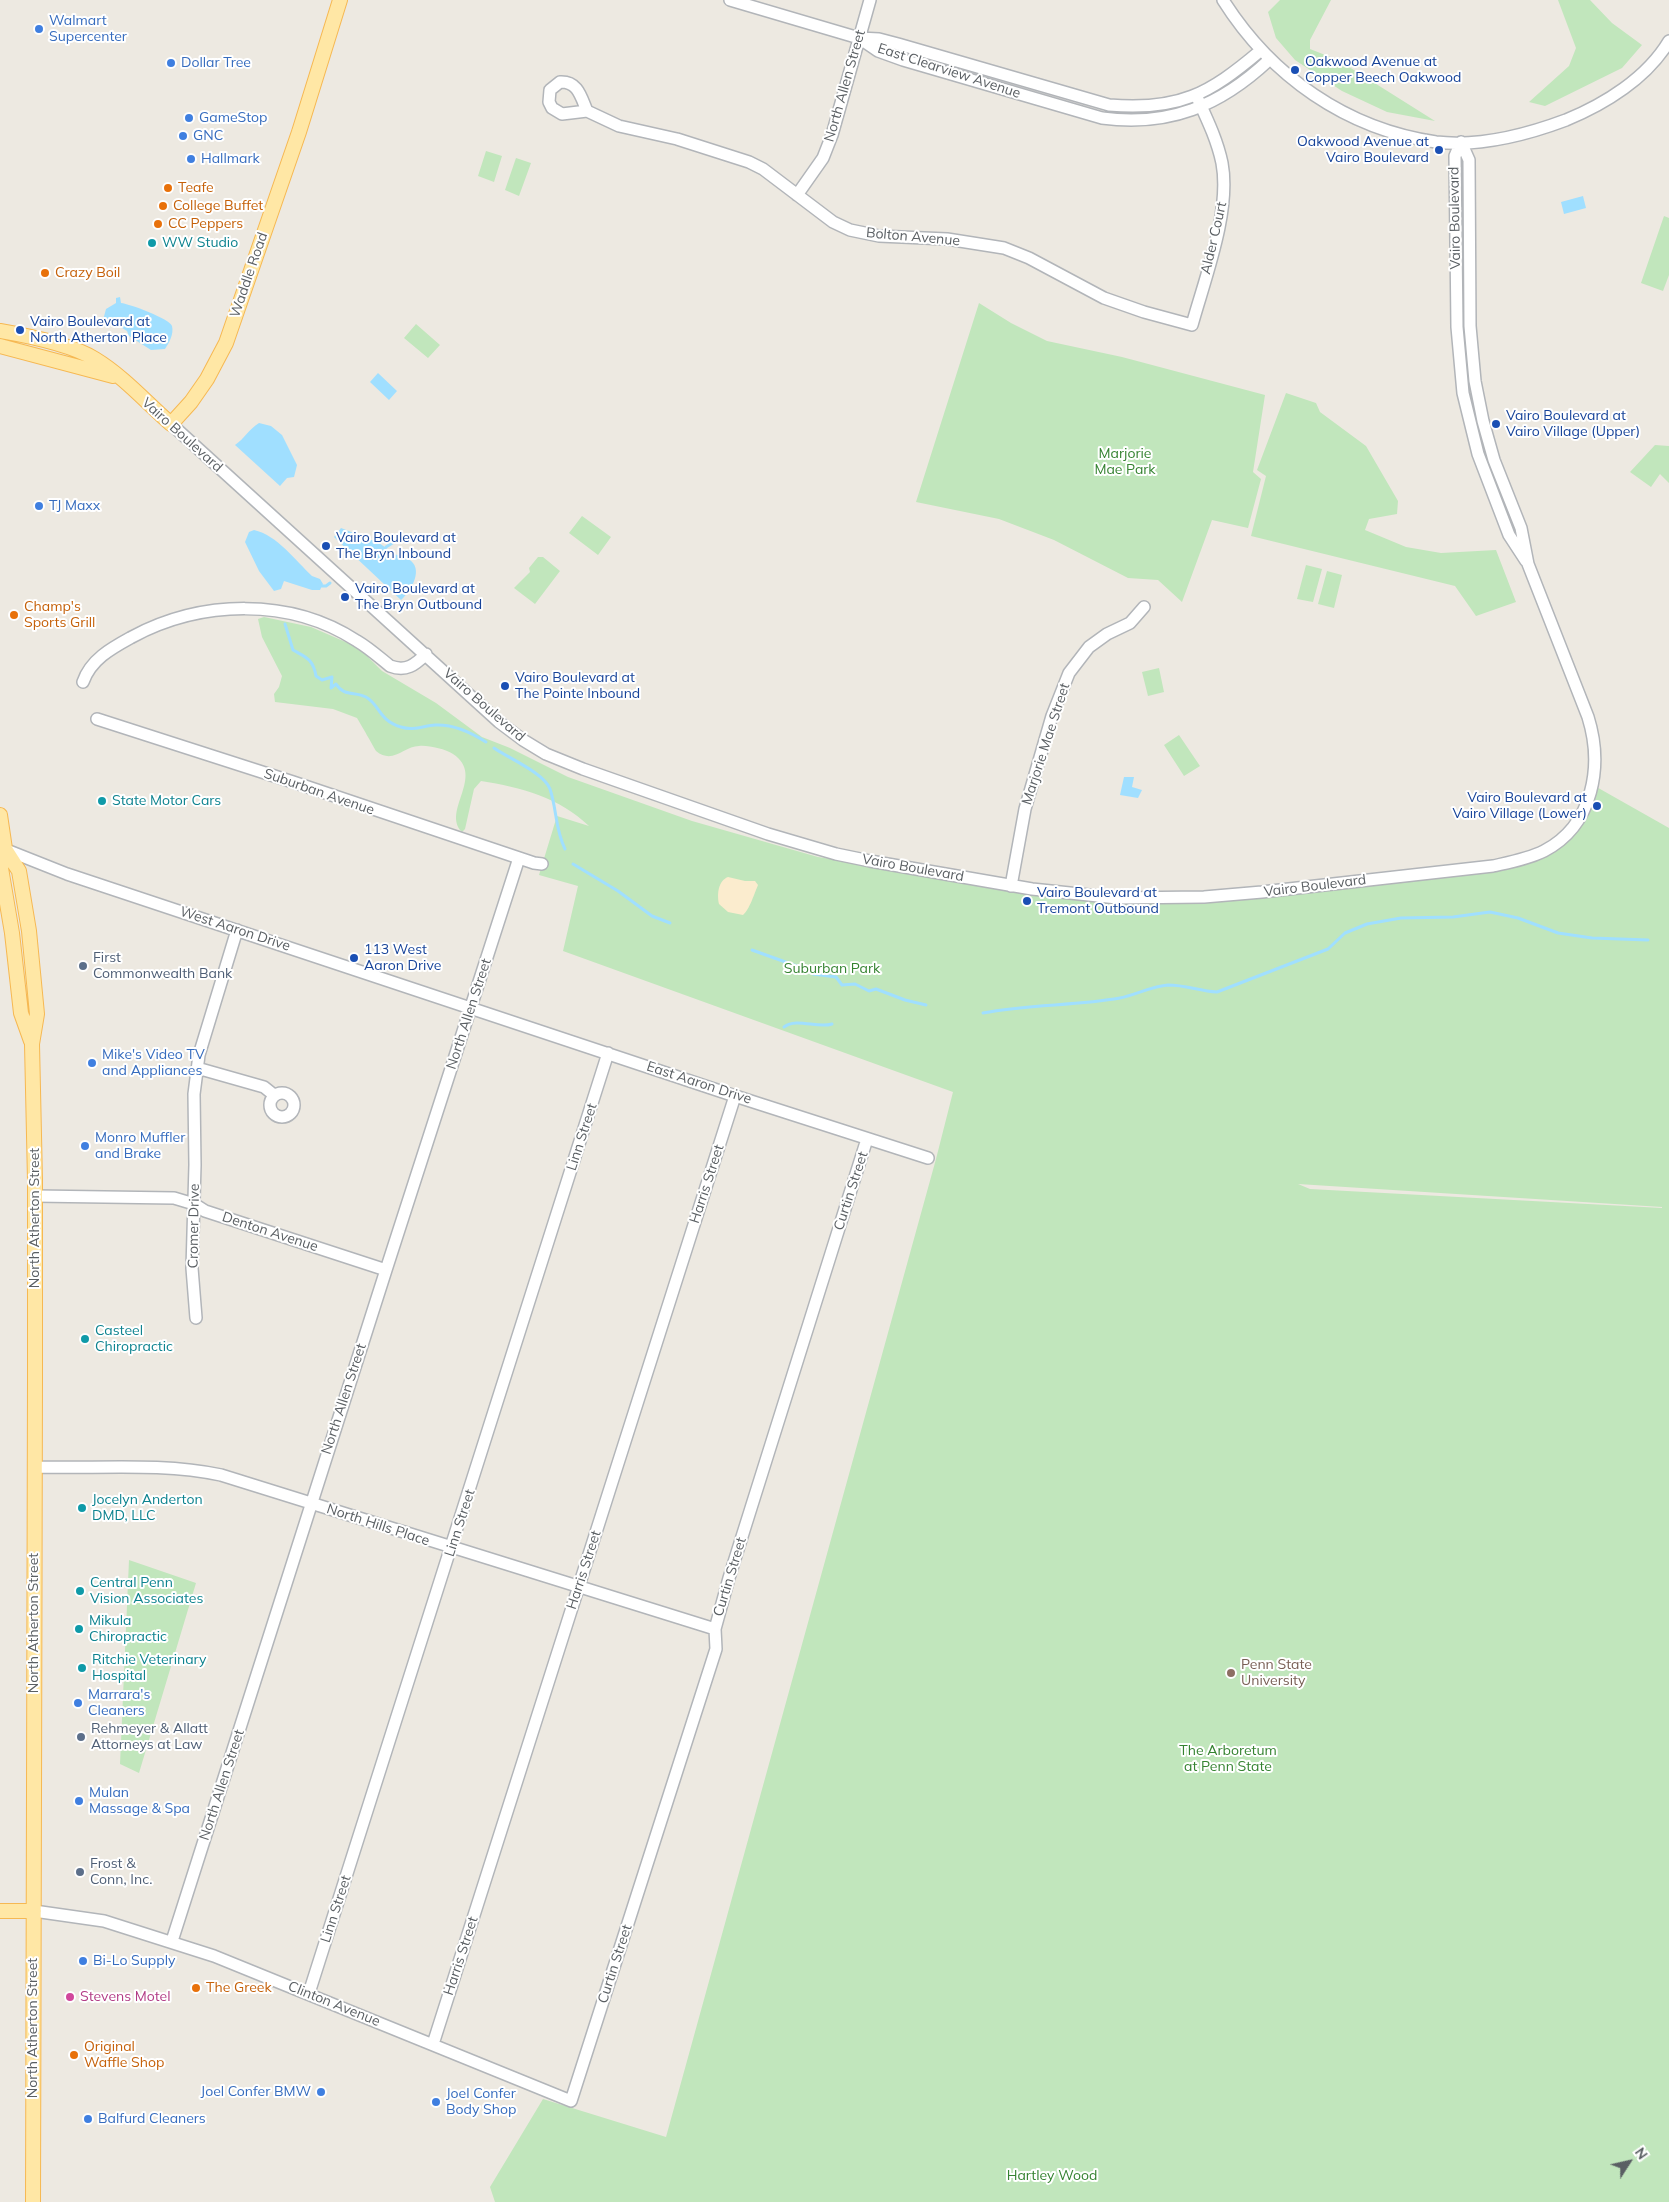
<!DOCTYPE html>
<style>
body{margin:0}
#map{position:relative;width:1669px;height:2202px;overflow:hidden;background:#ede9e1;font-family:Mulish,sans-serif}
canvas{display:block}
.north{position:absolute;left:1604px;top:2137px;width:50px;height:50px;-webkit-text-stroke:4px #fff;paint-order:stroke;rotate:55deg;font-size:14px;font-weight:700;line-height:20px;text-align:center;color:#5a5f63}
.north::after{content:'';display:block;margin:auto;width:18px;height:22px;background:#5a5f63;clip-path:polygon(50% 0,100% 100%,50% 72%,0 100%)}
</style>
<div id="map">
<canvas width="1669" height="2202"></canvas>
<div class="north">N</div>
</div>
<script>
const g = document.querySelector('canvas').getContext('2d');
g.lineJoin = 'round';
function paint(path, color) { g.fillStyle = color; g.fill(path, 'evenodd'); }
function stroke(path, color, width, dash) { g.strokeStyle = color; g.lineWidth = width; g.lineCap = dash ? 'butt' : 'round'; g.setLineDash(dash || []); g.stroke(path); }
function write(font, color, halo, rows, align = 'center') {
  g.font = font + ' Mulish,sans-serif'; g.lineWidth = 4; g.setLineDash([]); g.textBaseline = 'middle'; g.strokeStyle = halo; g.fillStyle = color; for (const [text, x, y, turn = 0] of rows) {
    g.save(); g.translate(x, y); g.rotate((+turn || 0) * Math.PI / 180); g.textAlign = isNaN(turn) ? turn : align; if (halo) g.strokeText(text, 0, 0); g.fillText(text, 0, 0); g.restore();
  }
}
paint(new Path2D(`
 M1280,0H1331L1310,40V49L1338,60L1435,121L1387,112L1342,91L1295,60L1276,38L1268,12Z
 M1558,0H1590L1612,23L1642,45L1622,68L1545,106L1529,102L1569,66L1576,48Z
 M486,151L502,156L494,182L478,176Z
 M516,158L531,163L519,196L505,190Z
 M1664,216L1669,218V275L1663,291L1641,283Z
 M979,303L1011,323L1047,341L1122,357L1265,395L1253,472L1261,479L1248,528L1212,520L1182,602L1158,580L1128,578L1054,540L999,519L916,502Z
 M416,324L440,345L428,358L404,338Z
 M1286,393L1316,403L1320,412L1366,446L1398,501L1397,514L1369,519L1365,530L1406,547L1441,553L1496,550L1516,602L1476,616L1455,586L1251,536L1266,476L1257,470Z
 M1655,445L1669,446V483L1660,474L1651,487L1630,472Z
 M582,516L611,537L598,555L569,533Z
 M538,557H543L560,571L535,604L514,588L530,572L529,568Z
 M1306,565L1322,569L1313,602L1297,599Z
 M1327,571L1342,575L1334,608L1318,604Z
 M264,617L311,627L348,643L361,650L382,671L436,703L482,737L510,748L568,777L692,821L818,857L844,861L1003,883L1150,898L1305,886L1529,858L1557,843L1593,785L1669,828V2202H495L490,2187L543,2099L666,2137L936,1159L953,1092L563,951L578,886L539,875L557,816L589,826C560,798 521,787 481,781L474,789L465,829L462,832C441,811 486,776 453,754C445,749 428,745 419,746C404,746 393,765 376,751C375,749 360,723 357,718L333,709L275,702L274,694L279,687L282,676L262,637L258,619ZM1298,1184L1662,1207V1208L1310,1189Z
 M1159,668L1164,692L1148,696L1142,672Z
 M1179,735L1200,766L1184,776L1164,745Z
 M129,1560L196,1583L139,1773L120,1764Z`), '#c1e6bc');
paint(new Path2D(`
 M728,877L745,881H755L758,885C755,892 749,911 743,915L728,912L719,904C717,894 718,881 728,877Z`), '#fbecce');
paint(new Path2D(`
 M1583,196L1586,208L1564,214L1561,202Z
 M120,297L121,303C130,304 170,319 172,326C174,334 169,343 165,349L151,350L129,336L127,331L111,321L102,324L106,309L116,303V298Z
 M378,373L397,391L389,400L370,382Z
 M259,423L271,426L282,435L297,465L294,477L287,478L280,486L235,445C244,439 249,429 259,423Z
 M341,528L379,543L389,550V552C395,555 403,556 408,559C425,568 411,591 401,600L334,537Z
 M254,530C277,535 296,561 312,576L320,579L323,584L320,590H312L284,581L281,589L274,591L259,571L245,542L249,532Z
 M1124,777H1134L1132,787L1142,790L1138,798L1120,795Z`), '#a0dfff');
stroke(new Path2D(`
 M386,547L402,537
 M322,586H326L330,583
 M285,624L293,650C305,657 313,658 316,676L322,680L332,677L331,688L336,684C344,697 355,691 366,697C380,705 378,720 401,727C413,731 423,726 435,725C453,724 472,733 486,742
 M494,748C508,758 544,773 550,789C557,810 555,829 565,849
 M573,864L618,891L652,916L670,923
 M752,950L805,969L813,974L836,977L842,985L855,984L869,991L876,989L905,1000L926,1005
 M983,1013C1029,1004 1075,1006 1120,998C1136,995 1152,986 1168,985C1186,985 1199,991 1217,992L1328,949L1345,933L1367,924L1401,918L1453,917L1490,912L1518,918L1558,933L1592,938L1648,940
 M784,1027C797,1017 817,1029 832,1024`), '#a0dfff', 3);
const minor = new Path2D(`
 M730,0L859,38L879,39L898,44L1109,105C1179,111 1209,94 1260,51
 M1223,0C1271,76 1346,129 1436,142C1479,147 1526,135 1566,120C1605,104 1647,78 1669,41
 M859,38L878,51L903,60L1102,118C1169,127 1220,106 1269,60
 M587,111C581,97 578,81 560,82L550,90L549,102L552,108L562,114L587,111L619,126L677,139L749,162L763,169L833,222L850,230L879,236L947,239L1004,248L1029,258L1104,298L1144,312L1192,325C1205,278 1231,211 1222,163C1217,139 1206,117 1196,95
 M1461,142L1455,156L1457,327L1463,393L1478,454L1509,535L1526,561
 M797,195L823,158L832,135L870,0
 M171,424L499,722L523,740L546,754L583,769L768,834L836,854L870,861L1032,889L1117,898L1204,897L1262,892L1493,866C1511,862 1528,859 1544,851C1594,825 1603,765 1588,717L1528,564L1521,528L1494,460L1483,421L1475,381L1470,326L1469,160L1461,142
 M83,682C91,659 112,648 132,637C201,600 290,597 357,641C369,648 380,658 390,666C406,672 415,665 426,654
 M97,719L293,782L534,863L542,864
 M4,849L67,874L735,1096L928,1158
 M1011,886L1025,809L1052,716L1069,673L1089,647L1107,634L1130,623L1144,607
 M197,1068L264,1087L274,1095
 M270 1105a12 12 0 1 1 24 0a12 12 0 1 1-24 0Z
 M35,1196L174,1198L194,1204L205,1211L386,1270
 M196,1318L192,1268L195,1165L194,1094L199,1055L237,930
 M34,1467C96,1469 160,1462 221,1475L715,1629
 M34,1911L104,1921L214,1956L571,2101L716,1649L715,1629L729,1578L867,1139
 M172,1941L386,1270L519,858
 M309,1993L608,1053
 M433,2044L735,1096`);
const major = new Path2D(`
 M0,331C29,336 70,344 95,359C123,376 147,403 171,424L191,402L207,379L226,343L299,132L340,0
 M0,346L113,376
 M0,815L5,849L1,868L12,933L21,1013L31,1041
 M5,849L19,871L29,931L37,1014L32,1044L35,1181V1379L33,2202
 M0,1911H34`);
stroke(minor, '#b2b5b9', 14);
stroke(major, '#f6b852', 16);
stroke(minor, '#fff', 11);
stroke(major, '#ffe7a5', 14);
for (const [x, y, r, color] of [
 [39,29,5,"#3f7fe0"],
 [171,63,5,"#3f7fe0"],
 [1295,70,5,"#1a4fb4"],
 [189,118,5,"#3f7fe0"],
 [183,136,5,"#3f7fe0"],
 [1439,150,5,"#1a4fb4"],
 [191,159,5,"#3f7fe0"],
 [168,188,5,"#e8710a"],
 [163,206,5,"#e8710a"],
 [158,224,5,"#e8710a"],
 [152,243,5,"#0f9aa8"],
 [45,273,5,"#e8710a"],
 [20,330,5,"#1a4fb4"],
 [1496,424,5,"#1a4fb4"],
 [39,506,5,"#3f7fe0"],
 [326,546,5,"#1a4fb4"],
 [345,597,5,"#1a4fb4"],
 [14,615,5,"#e8710a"],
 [505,686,5,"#1a4fb4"],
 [102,801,5,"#0f9aa8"],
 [1597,806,5,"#1a4fb4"],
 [1027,901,5,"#1a4fb4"],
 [354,958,5,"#1a4fb4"],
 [83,966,5,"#5c6f8a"],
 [92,1063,5,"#3f7fe0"],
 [85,1146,5,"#3f7fe0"],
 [85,1339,5,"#0f9aa8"],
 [82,1508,5,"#0f9aa8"],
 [80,1591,5,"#0f9aa8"],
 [79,1629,5,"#0f9aa8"],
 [82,1668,5,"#0f9aa8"],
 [1231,1673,5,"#8d6e63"],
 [78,1703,5,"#3f7fe0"],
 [81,1737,5,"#5c6f8a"],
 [79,1801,5,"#3f7fe0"],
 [80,1872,5,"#5c6f8a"],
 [83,1961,5,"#3f7fe0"],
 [196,1988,5,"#e8710a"],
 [70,1997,5,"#d1479c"],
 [74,2055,5,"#e8710a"],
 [321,2092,5,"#3f7fe0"],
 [436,2102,5,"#3f7fe0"],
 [88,2119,5,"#3f7fe0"]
]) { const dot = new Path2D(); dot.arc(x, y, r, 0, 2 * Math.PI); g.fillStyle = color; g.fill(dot); stroke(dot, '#fff', 2); }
write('14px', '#366cbe', '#fff', [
 ["Walmart",49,21],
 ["Supercenter",49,37],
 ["Dollar Tree",181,63],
 ["GameStop",199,118],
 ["GNC",193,136],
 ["Hallmark",201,159],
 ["TJ Maxx",49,506],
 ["Mike's Video TV",102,1055],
 ["and Appliances",102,1071],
 ["Monro Muffler",95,1138],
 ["and Brake",95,1154],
 ["Marrara's",88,1695],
 ["Cleaners",88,1711],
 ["Mulan",89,1793],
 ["Massage & Spa",89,1809],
 ["Bi-Lo Supply",93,1961],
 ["Joel Confer BMW",311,2092,"right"],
 ["Joel Confer",446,2094],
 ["Body Shop",446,2110],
 ["Balfurd Cleaners",98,2119]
], 'left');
write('14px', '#164399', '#fff', [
 ["Oakwood Avenue at",1305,62],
 ["Copper Beech Oakwood",1305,78],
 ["Oakwood Avenue at",1429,142,"right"],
 ["Vairo Boulevard",1429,158,"right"],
 ["Vairo Boulevard at",30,322],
 ["North Atherton Place",30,338],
 ["Vairo Boulevard at",1506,416],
 ["Vairo Village (Upper)",1506,432],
 ["Vairo Boulevard at",336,538],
 ["The Bryn Inbound",336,554],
 ["Vairo Boulevard at",355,589],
 ["The Bryn Outbound",355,605],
 ["Vairo Boulevard at",515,678],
 ["The Pointe Inbound",515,694],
 ["Vairo Boulevard at",1587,798,"right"],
 ["Vairo Village (Lower)",1587,814,"right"],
 ["Vairo Boulevard at",1037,893],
 ["Tremont Outbound",1037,909],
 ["113 West",364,950],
 ["Aaron Drive",364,966]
], 'left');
write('14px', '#5a5f63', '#fff', [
 ["East Clearview Avenue",949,71,18],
 ["North Allen Street",845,86,-74],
 ["Vairo Boulevard",1455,218,-91],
 ["Bolton Avenue",913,237,5],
 ["Alder Court",1214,238,-77],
 ["Waddle Road",249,275,-71],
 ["Vairo Boulevard",182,435,42],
 ["Vairo Boulevard",484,705,41],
 ["Marjorie Mae Street",1046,744,-72],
 ["Suburban Avenue",319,792,19],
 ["Vairo Boulevard",913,868,10],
 ["Vairo Boulevard",1315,886,-7],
 ["West Aaron Drive",235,929,18],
 ["North Allen Street",469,1014,-72],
 ["East Aaron Drive",699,1083,18],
 ["Linn Street",582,1137,-72],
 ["Harris Street",707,1184,-72],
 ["Curtin Street",851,1191,-72],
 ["North Atherton Street",35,1218,-90],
 ["Cromer Drive",194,1226,-89],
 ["Denton Avenue",270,1232,18],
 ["North Allen Street",344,1399,-72],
 ["Linn Street",460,1523,-72],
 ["North Hills Place",378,1525,18],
 ["Harris Street",584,1570,-72],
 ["Curtin Street",730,1577,-73],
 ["North Atherton Street",34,1623,-90],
 ["North Allen Street",222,1785,-72],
 ["Linn Street",336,1909,-72],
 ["Harris Street",461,1956,-72],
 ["Curtin Street",615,1964,-72],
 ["Clinton Avenue",334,2004,22],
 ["North Atherton Street",33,2028,-90]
]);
write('14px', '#c56008', '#fff', [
 ["Teafe",178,188],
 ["College Buffet",173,206],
 ["CC Peppers",168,224],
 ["Crazy Boil",55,273],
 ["Champ's",24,607],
 ["Sports Grill",24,623],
 ["The Greek",206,1988],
 ["Original",84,2047],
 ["Waffle Shop",84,2063]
], 'left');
write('14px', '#0d838f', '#fff', [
 ["WW Studio",162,243],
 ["State Motor Cars",112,801],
 ["Casteel",95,1331],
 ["Chiropractic",95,1347],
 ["Jocelyn Anderton",92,1500],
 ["DMD, LLC",92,1516],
 ["Central Penn",90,1583],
 ["Vision Associates",90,1599],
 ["Mikula",89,1621],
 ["Chiropractic",89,1637],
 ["Ritchie Veterinary",92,1660],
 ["Hospital",92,1676]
], 'left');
write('14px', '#358331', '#fff', [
 ["Marjorie",1125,454],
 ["Mae Park",1125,470],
 ["Suburban Park",832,969],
 ["The Arboretum",1228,1751],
 ["at Penn State",1228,1767],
 ["Hartley Wood",1052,2176]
]);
write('14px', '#4e5e75', '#fff', [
 ["First",93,958],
 ["Commonwealth Bank",93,974],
 ["Rehmeyer & Allatt",91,1729],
 ["Attorneys at Law",91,1745],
 ["Frost &",90,1864],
 ["Conn, Inc.",90,1880]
], 'left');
write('14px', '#785e54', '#fff', [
 ["Penn State",1241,1665],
 ["University",1241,1681]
], 'left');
write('14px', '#b23c85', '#fff', [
 ["Stevens Motel",80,1997]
], 'left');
</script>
